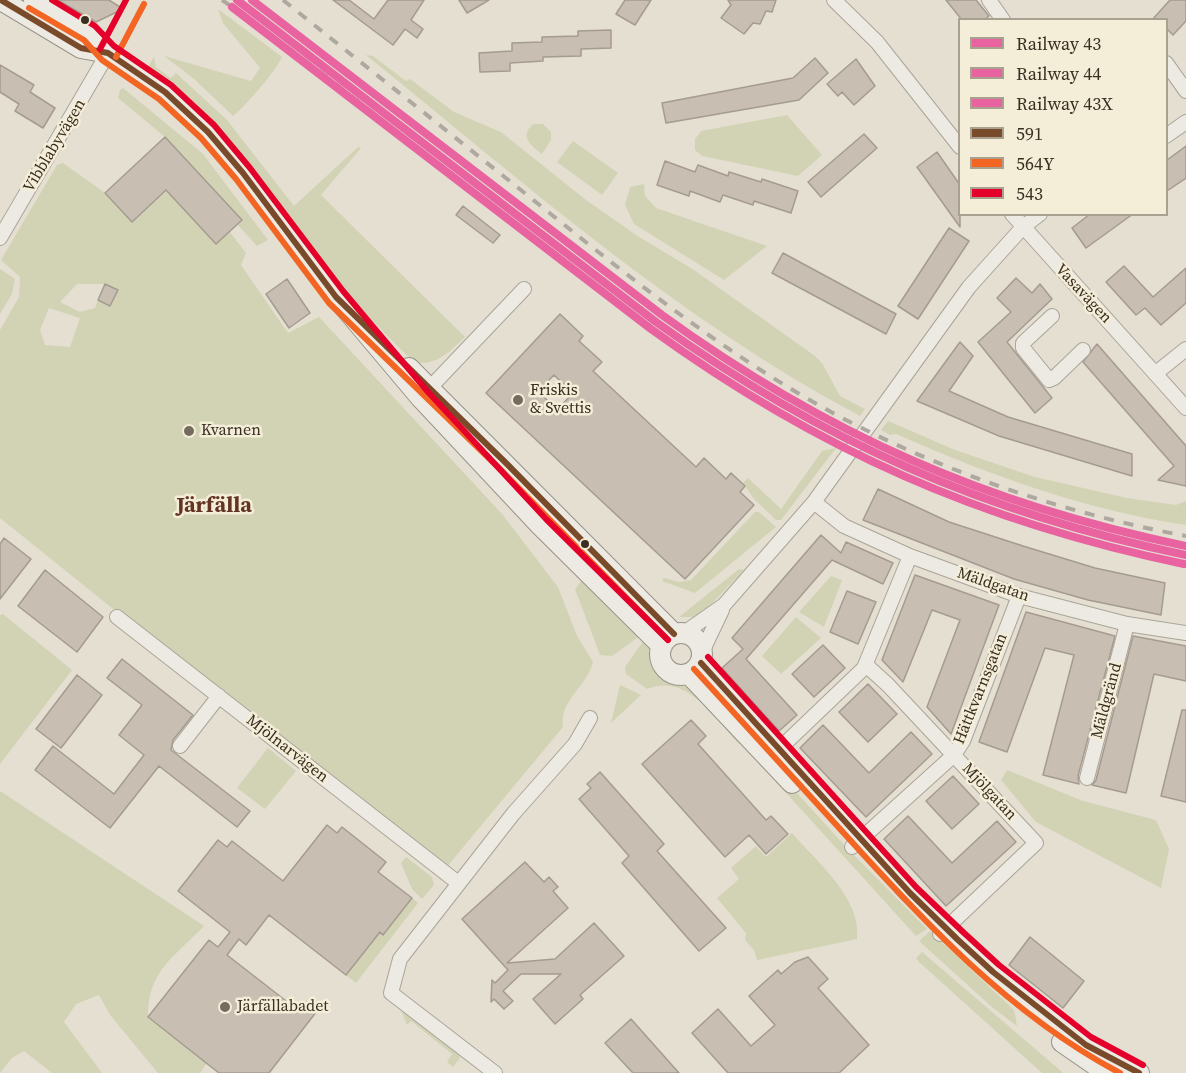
<!DOCTYPE html>
<meta charset="utf-8">
<style>
body{margin:0}
#map{position:relative;width:1186px;height:1073px;overflow:hidden;background:#e4dfd1;font-family:"Source Serif 4",serif}
canvas{display:block}
.legend{position:absolute;left:958px;top:18px;width:210px;height:198px;box-sizing:border-box;background:#f4edd8;border:2px solid #a9a18f;margin:0;padding:8px 10px;list-style:none;font-size:18px;color:#392e21}
.legend li{display:flex;align-items:center;gap:12px;height:30px}
.legend b{width:30px;border:2px solid #a9a18f}
</style>
<div id="map">
<canvas width="1186" height="1073"></canvas>
<ul class="legend">
<li><b style="height:8px;background:#e863a0"></b>Railway 43</li>
<li><b style="height:8px;background:#e863a0"></b>Railway 44</li>
<li><b style="height:8px;background:#e863a0"></b>Railway 43X</li>
<li><b style="height:8px;background:#7a4b2a"></b>591</li>
<li><b style="height:8px;background:#f26522"></b>564Y</li>
<li><b style="height:8px;background:#e4002b"></b>543</li>
</ul>
</div>
<script>
const g = document.querySelector('canvas').getContext('2d');
g.lineJoin = 'round';
function paint(path, color) { g.fillStyle = color; g.fill(path, 'evenodd'); }
function stroke(path, color, width, dash) { g.strokeStyle = color; g.lineWidth = width; g.lineCap = dash ? 'butt' : 'round'; g.setLineDash(dash || []); g.stroke(path); }
function write(font, color, halo, rows, align = 'center') {
  g.font = font + ' "Source Serif 4",serif'; g.lineWidth = 5; g.setLineDash([]); g.textBaseline = 'middle'; g.strokeStyle = halo; g.fillStyle = color; for (const [text, x, y, turn = 0] of rows) {
    g.save(); g.translate(x, y); g.rotate((+turn || 0) * Math.PI / 180); g.textAlign = isNaN(turn) ? turn : align; if (halo) g.strokeText(text, 0, 0); g.fillText(text, 0, 0); g.restore();
  }
}
paint(new Path2D(`
 M218,9L282,57C275,72 245,107 233,116L193,78L164,56L251,81L260,68L223,23Z
 M366,55L373,56L406,81L410,79L454,112L501,132L586,200L636,235L694,270L815,356L822,363L840,396L865,409L860,416C679,320 524,183 366,55Z
 M154,57L156,67L171,78L176,73L227,120L294,206L358,147L361,148L321,195L465,337C449,352 438,365 415,363C372,323 334,279 298,233C254,175 213,105 148,67Z
 M123,88L203,154L268,240L257,246L237,224L241,219L165,137L118,98L120,90Z
 M787,115L822,155L798,176L702,156L695,150V139L701,131Z
 M534,124H543L551,132V140L542,154C531,146 518,135 534,124Z
 M573,141L618,173L602,195L557,162Z
 M63,163L105,193L132,222L166,190L215,243L229,231L246,253L241,265L288,333L319,317L502,514L558,587L577,636L593,662C587,687 559,700 563,727L446,868L215,691L0,518V330L19,297L20,277L1,260L57,165ZM77,284H105L117,290L110,305L98,300L95,308L80,312L60,302ZM49,308L80,318L70,347L45,345L40,330Z
 M644,184L645,196L656,208L767,246L724,280L634,224L625,205L630,187Z
 M0,269L15,279L12,294L0,314Z
 M888,421L955,450L1035,477L1127,498L1176,505L1186,501V525C1085,510 989,475 896,434L890,435L881,430Z
 M836,448L781,520H776L754,499L743,483L748,478L781,509L822,451Z
 M755,512H759L776,527L695,593L662,581L664,578L679,582L691,580Z
 M739,569L744,570L696,620L692,617H679Z
 M831,576L842,580L824,627L799,612Z
 M583,579L648,637L655,670L664,678L694,690L743,739L739,744C713,717 688,673 647,689L626,674L625,667L644,640L640,636L612,656L600,655L575,589Z
 M3,614L72,670L0,764V615Z
 M796,617L821,638L781,674L762,656Z
 M620,685L641,695L611,723Z
 M754,746L847,848L927,929L916,936L749,752Z
 M268,748L296,771L265,809L237,788Z
 M1007,770L1083,801L1156,820L1169,849L1161,888L1036,822L1001,780Z
 M0,791L204,926C176,956 147,970 148,1018L207,1063L200,1073H158L110,1015L99,995L76,1004L64,1022L102,1073H52L24,1051L12,1058L0,1073Z
 M792,833C816,861 862,898 857,939L757,960L754,950L745,940L746,933L717,898L739,879L731,868L756,846L766,857Z
 M406,857L432,877L434,885L422,899L412,889L401,863Z
 M412,898L418,903L356,983L346,975L380,932L384,935Z
 M930,931L1014,1010L1017,1026L992,1007L919,941Z
 M922,952L1061,1071L1063,1073H1042L919,962L916,958Z
 M399,1004L457,1050L460,1058L453,1067L447,1062L452,1054L411,1021L407,1025Z`), '#d2d3b4');
const building = new Path2D(`
 M58,0H109L123,9L96,22Z
 M333,0H349L374,19L388,0H424L411,20L423,29L417,38L405,29L393,45Z
 M459,0H489L467,13Z
 M625,0H651L635,25L616,14Z
 M728,0H776L772,12L766,11L760,24L753,23L744,34L721,18L731,5Z
 M946,0H976L989,16L984,20H962Z
 M1170,0H1186V21L1173,35L1167,29V20H1152Z
 M611,30V48L581,49V56L543,57V61L510,63V71L480,72L479,53L512,51V43L542,42V37L578,36V31Z
 M815,58L828,73L799,100L666,123L662,103L793,78Z
 M856,59L875,86L854,105L842,92L838,96L827,84Z
 M0,65L34,85L30,92L55,108L43,128L15,111L19,104L0,92Z
 M864,134L877,148L821,197L808,182Z
 M165,137L242,220L216,244L166,190L132,222L105,193Z
 M1186,146V178L1167,191V160Z
 M937,152L960,185V227L917,167Z
 M665,161L695,172L698,165L728,176L729,172L761,182L762,179L798,191L791,213L754,201L753,205L723,195L720,202L690,191L689,196L657,185Z
 M463,206L500,235L493,243L456,215Z
 M1090,214H1133L1086,248L1072,228Z
 M949,228L969,241L918,319L898,306Z
 M783,253L896,314L886,334L772,273Z
 M1124,266L1153,297L1186,268V303L1161,325L1145,308L1136,315L1106,282Z
 M1016,278L1032,293L1040,284L1052,299L1007,342L1052,398L1035,413L978,342L1011,312L997,298Z
 M287,279L310,313L289,328L266,294Z
 M105,284L118,290L110,306L98,300Z
 M560,314L583,336L579,341L602,362L593,371L696,467L704,458L726,479L731,473L745,486L740,492L754,505L685,579L486,393ZM554,375L573,393L557,410L538,391Z
 M960,342L973,356L949,391L1008,417L1132,454V476L999,436L917,401Z
 M1097,344L1186,446V486L1158,480L1174,466L1083,362Z
 M878,489L949,522L1023,546L1095,568L1165,583L1161,615L1088,600L1014,579L863,520Z
 M821,535L841,553L846,542L893,563L883,584L832,560L746,659L797,715L779,731L722,668L743,649L732,638Z
 M4,538L31,559L0,599V544Z
 M45,570L103,617L77,652L18,606Z
 M915,575L999,605L951,734L927,707L960,620L932,610L903,682L882,660Z
 M847,591L876,602L858,644L830,632Z
 M1026,612L1115,636L1078,776L1079,784L1043,775L1074,655L1045,648L1007,752L979,742Z
 M1133,636L1186,646V681L1154,674L1126,793L1092,785L1096,780Z
 M823,645L845,668L814,697L792,674Z
 M122,659L193,715L173,740L171,750L250,811L237,827L159,766L110,828L35,770L53,746L114,794L144,755L119,735L142,705L107,678Z
 M77,675L102,695L61,748L36,729Z
 M868,684L897,714L868,742L839,712Z
 M1182,710H1186V802L1161,796Z
 M691,720L706,736L698,744L766,820L771,816L788,834L766,854L749,835L725,857L642,764Z
 M823,725L869,773L911,732L932,754L866,817L800,748Z
 M600,772L664,844L657,851L726,928L699,951L622,863L629,856L579,799L591,788L587,784Z
 M953,776L979,804L952,829L926,801Z
 M908,816L952,863L997,821L1016,842L946,906L884,839Z
 M327,825L337,833L342,827L386,862L378,872L412,898L383,935L380,932L346,975L269,915L246,945L239,939L227,955L299,1011L307,1002L317,1011L269,1073H219L148,1017L209,940L218,947L230,932L178,891L218,840L227,847L232,841L283,881Z
 M525,862L544,882L549,877L558,887L553,891L568,908L507,963L555,959L594,923L624,956L580,995L583,999L555,1024L533,999L561,974H521L503,991L513,1001L504,1009L494,999L491,1002L492,980L495,983L508,970L462,919Z
 M1030,937L1084,981L1063,1008L1009,965Z
 M808,957L828,979L818,988L869,1045L839,1073H728L692,1033L718,1009L751,1046L775,1025L749,996L778,970L781,974L795,962Z
 M631,1019L679,1073H633L605,1043Z`);
paint(building, '#c8bfb2');
stroke(building, '#a59b90', 1.5);
const street = new Path2D(`
 M834,0L877,42L960,147
 M989,0L1003,20
 M1166,63L1186,91
 M1166,136L1186,122
 M1012,214L1186,408
 M0,238L108,53
 M1052,316L1023,343V348L1049,380L1054,378L1083,350
 M1156,373L1186,349
 M424,394L524,289
 M814,502L844,526L910,556L1019,596L1127,624L1186,633
 M117,617L457,882
 M684,633L724,605L814,502L969,287L1023,227L1040,214
 M702,652L722,610
 M866,665L888,685L1036,843L940,934
 M180,746L219,696
 M773,755L864,668L910,556
 M1087,778L1127,624
 M852,847L954,755L963,741L1019,596
 M495,1073L391,993L400,959L513,814L575,744L590,718`);
const secondary = new Path2D(`
 M1,0L81,48L108,53
 M34,0L90,33L108,53L165,92L208,132L243,173L336,297L421,398L540,525L662,646
 M409,368L674,634
 M660 654a21 21 0 1 1 42 0a21 21 0 1 1-42 0Z
 M701,663L910,893L957,939L993,972L1086,1045L1139,1073
 M689,674L792,783
 M1062,1042L1107,1073`);
stroke(street, '#aaa499', 16);
stroke(secondary, '#99948a', 22);
stroke(street, '#eceae2', 14);
stroke(secondary, '#eceae2', 20);
stroke(new Path2D(`
 M222,0C396,121 552,268 730,383C868,473 1024,535 1186,564
 M283,0C369,69 456,138 542,207C639,285 737,363 848,421C954,476 1069,514 1186,536`), '#ada9a1', 4, [10, 10]);
stroke(new Path2D(`
 M1,0L81,48L108,53L165,92L208,132L243,173L336,297L507,464L674,634
 M701,663L910,893L957,939L993,972L1086,1045L1139,1073`), '#7a4b2a', 6);
stroke(new Path2D(`
 M29,8L84,40L102,60L159,99L201,138L236,179L329,303L501,470L668,640
 M116,57L144,4
 M694,669C743,723 792,776 841,830C923,921 1010,1015 1120,1073`), '#f26522', 6);
stroke(new Path2D(`
 M52,0L95,26L114,46L171,85L214,125L250,168L343,291L428,392L546,519L668,640
 M100,49L126,0
 M708,657L916,887L963,932L999,965L1091,1037L1143,1065`), '#e4002b', 6);
stroke(new Path2D(`
 M237,0L656,322C823,442 985,513 1186,555`), '#e863a0', 8);
stroke(new Path2D(`
 M232,7L651,329C818,450 982,522 1184,564`), '#e863a0', 8);
stroke(new Path2D(`
 M252,0L662,315C826,434 987,505 1186,546`), '#e863a0', 8);
for (const [x, y, r, color] of [
 [85,20,5,"#392e21"],
 [518,400,6,"#756c5f"],
 [189,431,6,"#756c5f"],
 [585,544,5,"#392e21"],
 [225,1007,6,"#756c5f"]
]) { const dot = new Path2D(); dot.arc(x, y, r, 0, 2 * Math.PI); g.fillStyle = color; g.fill(dot); stroke(dot, '#f4edd8', 2); }
write('16px', '#392e21', '#f4edd8', [
 ["Vibblabyvägen",55,146,-59],
 ["Vasavägen",1083,294,47],
 ["Mäldgatan",993,585,19],
 ["Hättkvarnsgatan",981,689,-68],
 ["Mäldgränd",1107,701,-75],
 ["Mjölnarvägen",287,749,38],
 ["Mjölgatan",989,792,47]
]);
write('16px', '#392e21', '#f4edd8', [
 ["Friskis",530,391],
 ["& Svettis",530,409],
 ["Kvarnen",201,431],
 ["Järfällabadet",237,1007]
], 'left');
write('bold 22px', '#633323', '#f4edd8', [
 ["Järfälla",214,506]
]);
</script>
